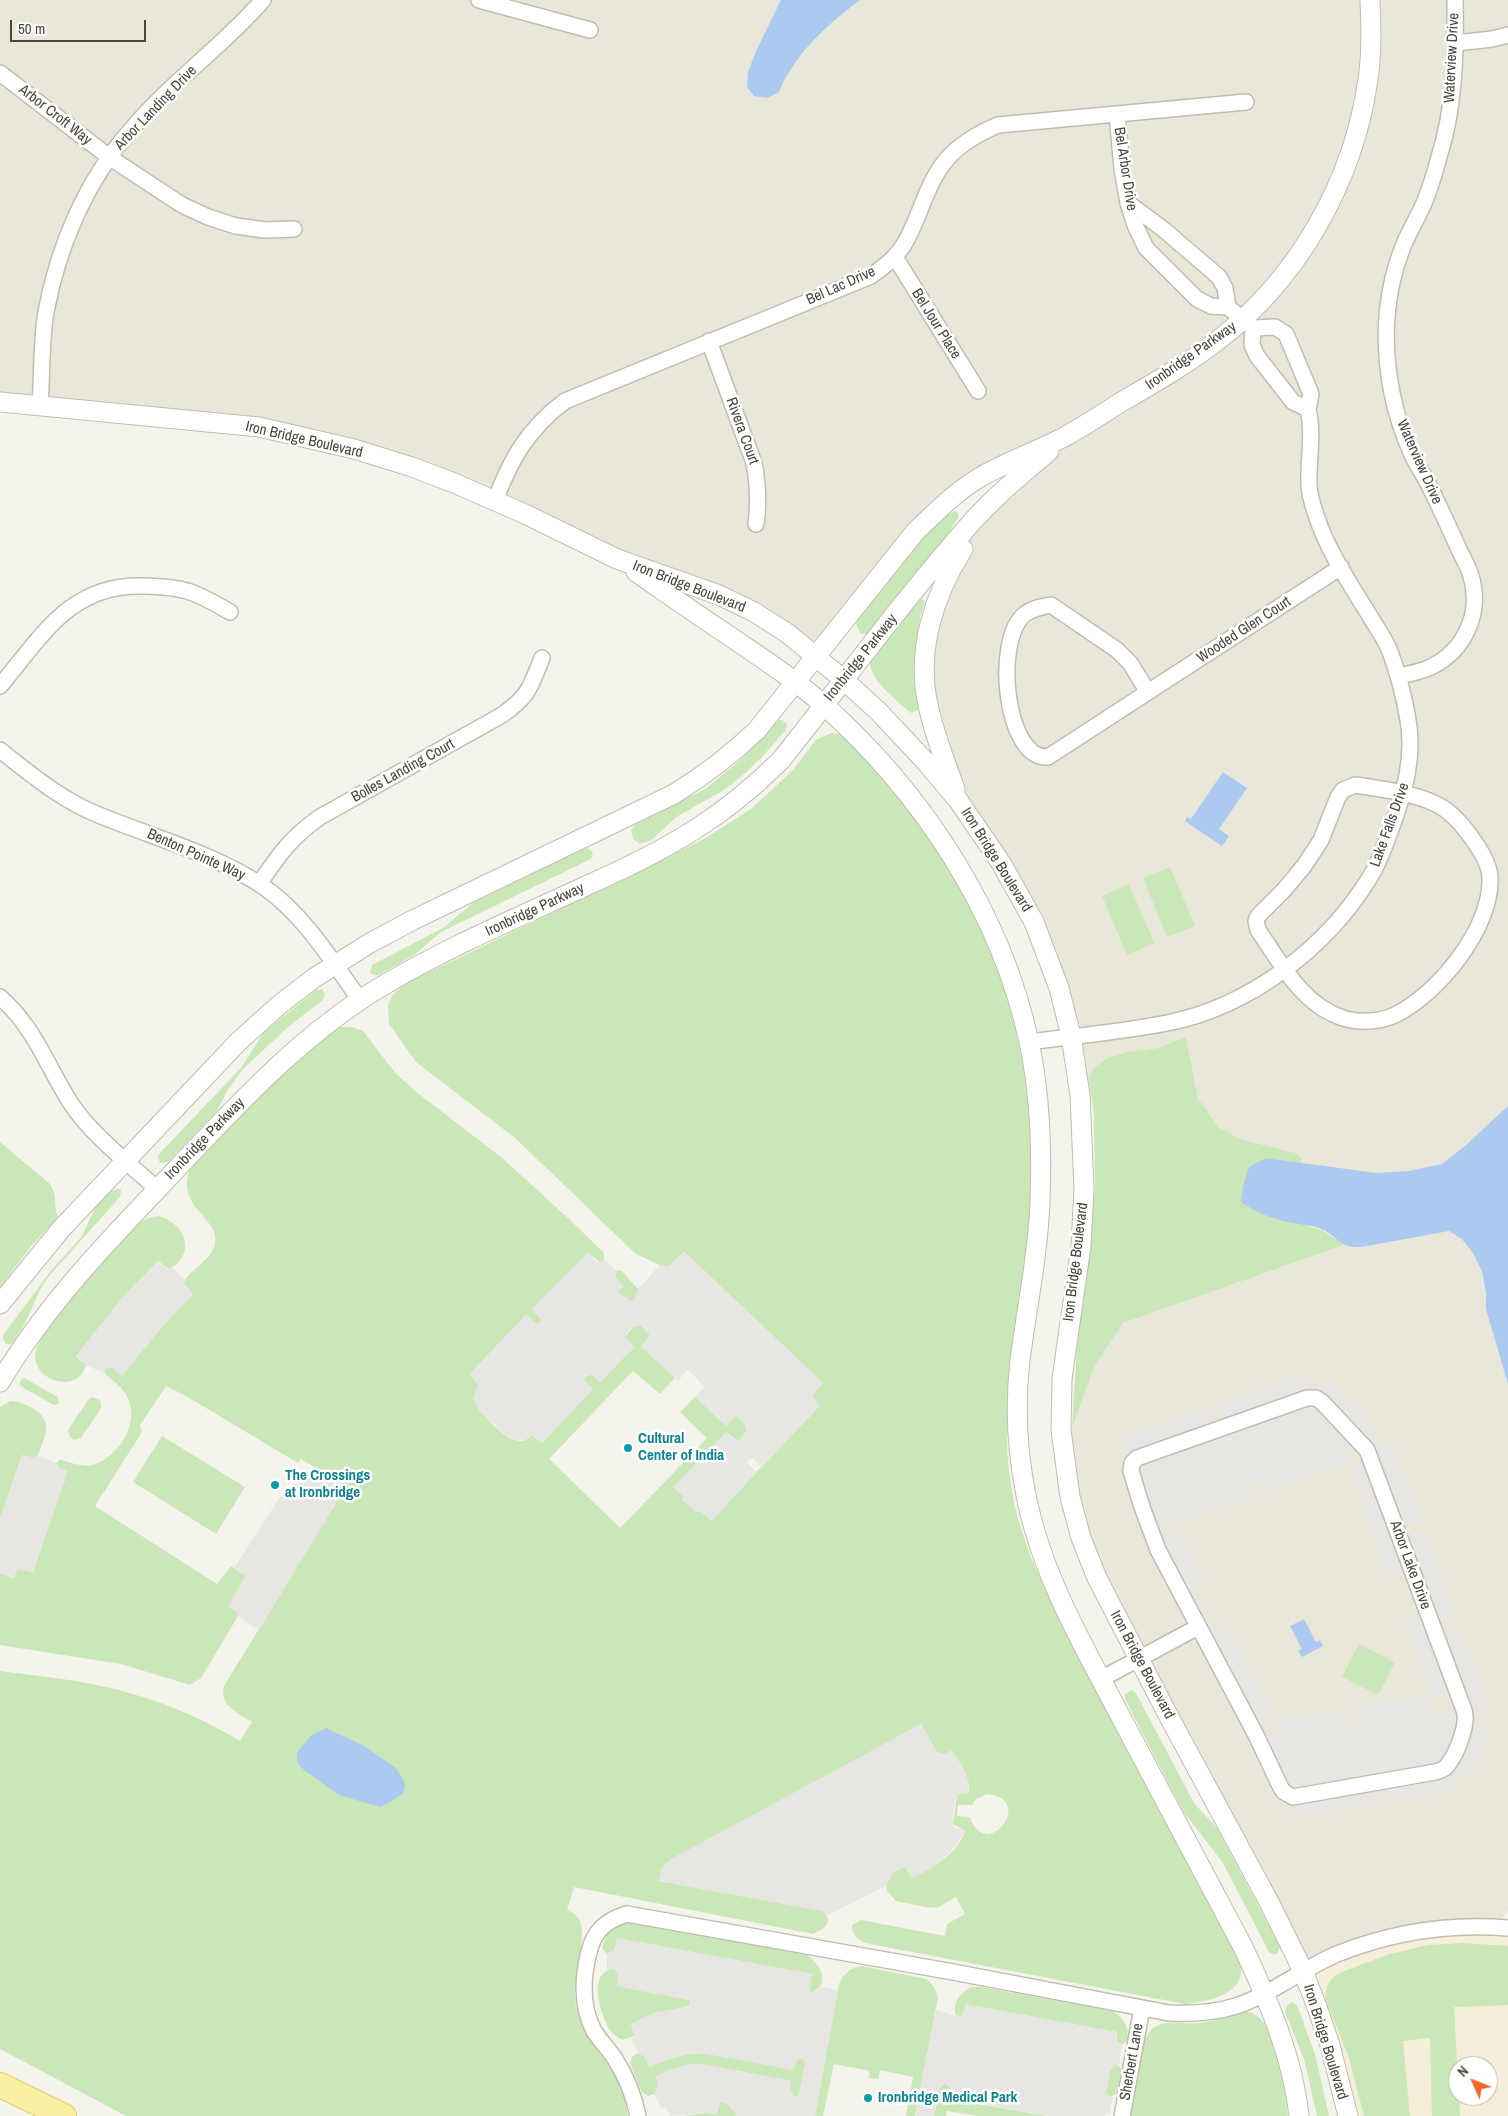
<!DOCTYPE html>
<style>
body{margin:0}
#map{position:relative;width:1508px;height:2116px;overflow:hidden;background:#f5f4ec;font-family:"Archivo Narrow",sans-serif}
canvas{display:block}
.north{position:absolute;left:1448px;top:2056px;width:50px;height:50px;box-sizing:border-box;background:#fff;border:1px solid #b7b5b0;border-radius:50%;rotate:314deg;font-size:14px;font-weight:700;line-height:20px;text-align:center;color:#4a463a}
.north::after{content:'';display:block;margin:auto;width:18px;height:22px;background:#f26526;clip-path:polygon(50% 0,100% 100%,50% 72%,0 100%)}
.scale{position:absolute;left:10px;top:20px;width:136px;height:22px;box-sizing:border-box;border:2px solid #4a463a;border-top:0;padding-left:6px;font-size:15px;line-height:18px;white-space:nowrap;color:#4a463a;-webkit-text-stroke:4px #fff;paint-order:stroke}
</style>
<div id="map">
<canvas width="1508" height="2116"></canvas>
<div class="north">N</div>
<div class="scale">50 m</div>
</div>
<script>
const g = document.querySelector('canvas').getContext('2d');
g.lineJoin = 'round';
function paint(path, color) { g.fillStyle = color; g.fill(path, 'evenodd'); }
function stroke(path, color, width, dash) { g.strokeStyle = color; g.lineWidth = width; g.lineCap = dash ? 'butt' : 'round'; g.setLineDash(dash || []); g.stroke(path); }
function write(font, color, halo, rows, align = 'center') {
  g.font = font + ' "Archivo Narrow",sans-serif'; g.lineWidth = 5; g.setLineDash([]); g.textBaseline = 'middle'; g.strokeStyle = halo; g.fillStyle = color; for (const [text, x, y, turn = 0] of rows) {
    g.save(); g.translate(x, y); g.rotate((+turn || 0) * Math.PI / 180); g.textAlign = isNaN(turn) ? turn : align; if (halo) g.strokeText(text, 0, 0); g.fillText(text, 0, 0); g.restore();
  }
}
paint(new Path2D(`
 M0,0H1508V1112L1443,1168L1360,1178L1301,1163V1158L1295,1153L1243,1140L1218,1127L1198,1098L1186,1037L1158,1048L1126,1052L1093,1069L1089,1081L1078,1083L1059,987L959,800L926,676L952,568L996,499L1067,437L972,480L816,654L789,632L351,446L0,398Z
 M1451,1226L1468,1238L1489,1270L1508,1364V1910L1498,1926L1303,1970L1106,1592L1064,1447L1095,1365L1123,1323L1350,1243Z`), '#e9e7da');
paint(new Path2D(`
 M1508,1929V2116H1349L1304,1972L1380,1941ZM1458,2066H1488V2096H1458Z`), '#f5eed9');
paint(new Path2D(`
 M955,511L958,513V518L931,560L869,635L860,633L856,624L858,618C882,588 921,528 955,511Z
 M917,596L925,601C913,637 914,672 920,709L911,713C896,699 870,682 869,659Z
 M779,720H782L787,724L786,730L762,757L743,775L724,790L678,816L650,841L640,844L633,839L631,830L636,824L705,789L736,764Z
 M831,733L840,734L849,740C864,756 881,771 895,788C998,912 1047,1078 1028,1237C1017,1331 992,1428 1019,1522C1037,1583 1072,1640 1102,1696C1148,1785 1195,1874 1241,1963C1246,1995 1209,2001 1185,2004L865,1943C857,1938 852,1936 852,1925L861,1920L945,1936L947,1924L965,1914L956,1897L937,1908L925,1907L896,1901L887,1891C885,1880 893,1869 905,1867L913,1878C934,1866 957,1855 965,1831L953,1824L957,1795L944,1754L937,1752L921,1724L665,1864L659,1881L823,1911C835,1922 824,1929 813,1934L574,1887L567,1910C572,1912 577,1915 579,1919C588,1936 573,1977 575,1999C579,2033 604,2054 619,2083C624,2092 626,2105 628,2116H126L0,2049V1671C36,1676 74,1679 110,1688C155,1698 200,1717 240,1741L252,1722C238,1713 219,1706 224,1686L348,1483L330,1474L327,1475L301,1459L298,1463L186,1396L166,1386L140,1425L142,1432L95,1506L217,1584L231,1566L246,1576L228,1606L237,1612L238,1616L201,1678L190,1685L121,1664L0,1645V1573L13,1578L18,1569L33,1572L67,1471L58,1467L56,1463L59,1460H62C72,1463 82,1467 92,1465C118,1458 138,1426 129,1401C125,1389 115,1382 106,1375L105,1370L107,1368H112L122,1375L161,1328L193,1294L183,1283C191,1269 208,1262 214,1247C225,1220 174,1208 190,1170L275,1079L333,1031L340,1027H352L363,1031L396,1074L419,1094L501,1157L568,1218L604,1253V1259L600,1262L588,1253L532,1309L542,1320L539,1324L535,1323L526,1315L470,1374L478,1385L476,1405C483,1416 508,1443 522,1441C526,1440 529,1437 532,1435L542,1443L593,1389L585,1381V1377L591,1374L600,1382L634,1347L625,1337L634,1326L640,1325L649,1333L650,1337L641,1346L675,1378L660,1394L633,1371L549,1459L620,1528L707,1438L680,1412L695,1397L726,1425L736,1416C748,1423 750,1433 738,1441L726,1432L683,1496L711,1520L819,1406L812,1396L823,1383L684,1252L669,1266H662L636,1254L515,1138L416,1062L389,1024L388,1005L393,994L407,983L704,839L751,809L792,771L816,740ZM987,1794C1037,1799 986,1864 970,1817L957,1816L958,1805H972L976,1799Z
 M587,847L593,853L591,859L441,932L414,955L377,976L370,973L372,965L443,928L473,903Z
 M1170,867L1195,926L1167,937L1143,878Z
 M1129,884L1154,943L1127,955L1102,896Z
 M322,989L325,994L323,1000L288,1027L243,1069L229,1088L216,1112L168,1162L160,1163L158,1157L159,1154L241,1068L263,1033L316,990Z
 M1186,1037L1198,1098L1218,1127L1243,1140L1296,1153L1301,1158V1163L1266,1158L1307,1226L1323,1230L1344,1245L1123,1323L1095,1365L1072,1427L1077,1344L1095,1187L1094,1115L1089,1081L1093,1069L1106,1059L1126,1052L1158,1048Z
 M0,1142L50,1184C58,1196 53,1205 58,1217L32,1245L0,1287Z
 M117,1188L121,1190L120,1197L49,1276C33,1297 29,1325 11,1344H6L3,1339V1335L50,1272L82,1236L96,1206L109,1193Z
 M158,1216C186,1223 197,1255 169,1269L158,1261L76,1357L86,1365C79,1394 36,1382 35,1357C34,1333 117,1241 137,1224C144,1219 151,1217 158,1216Z
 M621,1270L638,1289V1294L633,1301H628L618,1292L614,1275L617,1271Z
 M24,1378L58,1397L59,1404L54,1405L20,1386V1381Z
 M92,1397L100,1400L101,1408L81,1438L74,1440L69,1435L68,1430L88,1400Z
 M10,1401C19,1401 25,1404 32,1408C55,1421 45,1436 38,1455L33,1458L22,1455L0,1519V1407Z
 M162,1436L245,1487L216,1534L133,1482Z
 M1359,1644L1395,1663L1378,1695L1342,1677Z
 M1132,1690L1136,1693L1194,1803L1217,1828L1280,1947L1277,1954H1272L1269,1952L1223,1863L1183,1811L1125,1699V1694Z
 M628,1921L804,1953C819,1961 833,1984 811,1993L809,1991L811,1974L617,1938L614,1950L607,1954L602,1948C608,1929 610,1928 628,1921Z
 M1462,1943L1508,1946V2005L1454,2007L1460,2116H1432L1430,2038L1403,2041L1410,2116H1364L1349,2058L1325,1997L1327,1986L1331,1980L1338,1974L1357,1966L1390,1954L1428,1945Z
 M862,1966L926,1979C933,1984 936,1989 938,1998L915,2116H906L913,2077L880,2070L878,2079L869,2078L870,2071L834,2064L823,2116H815L839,1984C844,1973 850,1968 862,1966Z
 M614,1969L618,1975L617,1986L689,2000L691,2004L686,2007L654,2013L631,2024L635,2036L622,2040C618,2037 613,2035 610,2030C601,2015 586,1971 614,1969Z
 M972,1987H981L1112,2011C1125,2018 1128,2026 1128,2040L1122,2045L1117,2041L1116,2032L967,2005L963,2015L958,2018C949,2006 960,1992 972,1987Z
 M1292,2002L1297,2005L1315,2054L1329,2116H1317L1304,2059L1285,2012L1286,2006Z
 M1245,2011C1253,2013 1259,2016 1264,2023C1281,2046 1284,2088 1288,2116H1130L1142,2048C1153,2010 1178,2028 1207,2022C1220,2020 1232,2013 1245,2011Z
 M638,2053L644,2056L650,2067C662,2061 676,2055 690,2054C717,2052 764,2064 793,2070L798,2058L803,2059L805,2064L799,2095L795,2097L791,2092V2081L702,2064L687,2065L656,2076L658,2088L654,2094L648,2096L642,2092L630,2063L632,2057Z
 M1115,2065L1120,2067L1122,2070L1116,2094L1110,2097L1106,2093L1110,2070Z
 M944,2083L950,2086L949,2099L1048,2116H977L947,2111L946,2116H934L940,2088Z
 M721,2101L729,2105L737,2116H683L706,2113L716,2115Z`), '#cae7b7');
paint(new Path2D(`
 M685,1252L823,1383L812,1396L820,1406L762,1467L752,1458L748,1460V1464L757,1472L712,1521L701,1512H696L682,1500L683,1496L673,1487L726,1432L736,1441L740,1440L746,1432V1424L736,1416L726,1426L695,1397L704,1387L691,1372L686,1371L678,1381L641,1346L650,1335L641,1325L634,1326L626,1334V1339L634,1347L600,1382L591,1374L585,1376V1381L593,1389L542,1443L532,1435L525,1440L510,1439L479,1411L473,1398L478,1385L470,1374L526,1315L535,1323L539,1324L542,1320L532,1309L588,1253L596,1261L600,1262L604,1259L617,1271L615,1277L624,1286L618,1292L631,1301L635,1298L638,1289L660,1265L669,1266Z
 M158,1261L167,1269L172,1268L185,1280L184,1285L193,1294L161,1328L122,1376L112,1368H107L104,1373L86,1365L76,1356L120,1300Z
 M1305,1373L1310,1385L1315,1388L1319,1387L1328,1377L1380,1426L1371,1435V1442L1377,1446L1391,1441L1422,1522L1410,1526L1408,1530L1413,1534L1425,1530L1456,1619L1443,1627L1449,1633L1460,1629L1489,1708L1479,1712L1476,1717L1481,1723L1492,1726L1467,1780L1457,1776L1453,1777L1456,1791L1383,1801L1381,1790L1379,1788L1374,1790L1372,1793L1374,1804L1289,1817L1206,1658L1195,1649L1177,1612V1603L1154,1560L1133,1507L1125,1477L1123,1437L1211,1407L1218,1422L1223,1420L1224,1416L1219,1404ZM1350,1448L1356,1451L1362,1457L1360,1463L1349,1467L1391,1580L1401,1576L1405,1578L1417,1608L1416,1611L1403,1616L1433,1699L1447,1694L1450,1701L1449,1706L1444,1711L1432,1713L1429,1711L1427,1696L1354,1707L1356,1719L1352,1725L1349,1724L1346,1720L1345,1709L1275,1720L1276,1734L1272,1738H1268L1261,1728L1274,1717L1267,1701L1222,1619L1214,1624L1210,1623L1193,1595L1194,1589L1205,1583L1177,1530L1167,1536L1165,1535L1158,1525V1519L1164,1513L1170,1524L1252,1496L1249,1484L1250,1480L1254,1479L1258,1481L1262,1493L1349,1462L1346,1450Z
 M22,1455L33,1458L38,1455L56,1463L58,1467L68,1472L33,1572L18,1569L13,1578L0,1573V1519Z
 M318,1469L327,1475L331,1472L349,1482L259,1630L238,1616L237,1612L228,1606L246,1576L234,1568L282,1494Z
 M921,1724L937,1752L944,1754L952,1750L964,1769L969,1783V1793L957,1795L956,1797L952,1821L954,1827L965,1831L956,1846L938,1864L913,1878L907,1869L902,1867L893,1873L886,1886L828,1915L823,1911L659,1881L661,1869L671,1859Z
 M617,1938L812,1974L809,1992L811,1993L817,1991L820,1987L838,1990L815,2116H737L729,2105L721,2101L716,2115L706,2113L671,2116L665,2108H661L654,2094L658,2088L656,2076L672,2069L687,2065L702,2064L791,2081V2092L795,2097L799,2095L805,2063L803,2059L798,2058L793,2070L707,2054H690L672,2058L649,2067L644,2056L638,2053L631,2039L635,2037V2034L631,2024L654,2013L686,2007L691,2004V2002L689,2000L616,1986L618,1975L614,1969L607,1970V1954L614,1950Z
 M966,2004L1117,2032V2041L1122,2045L1119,2066L1115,2065L1110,2070L1106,2093L1110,2097H1113L1110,2114L1107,2113L1104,2116H1048L949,2098L950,2086L945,2083L940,2088L934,2116H915L936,2010L961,2017Z`), '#e7e6e3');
paint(new Path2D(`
 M781,0H860C827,25 795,53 779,92L767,98L754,96L747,87L748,72L756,51Z
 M1223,772L1247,788L1219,829L1229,836L1222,846L1185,821L1187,817L1191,819Z
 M1508,1106V1384L1486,1309V1293L1482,1271L1473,1253L1462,1239L1449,1231L1361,1247C1338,1247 1341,1240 1324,1230C1316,1226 1303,1225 1294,1223C1275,1220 1257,1213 1241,1202L1243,1186L1249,1167L1266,1158L1376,1173L1409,1171L1442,1164L1465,1146Z
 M1304,1619L1316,1642L1320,1640L1323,1646L1302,1657L1298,1651L1302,1649L1290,1626Z
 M326,1728L364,1746L396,1768L404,1781L405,1787L402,1794L390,1802L380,1807L339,1795L304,1770L297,1762V1752L312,1735Z`), '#acc9ef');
const minor = new Path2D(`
 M479,0L590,30
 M1456,43L1492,39L1508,35
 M0,73L109,157L182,205L208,217L236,226L265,230L294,229
 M1128,203L1163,229L1219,277L1225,288L1228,307
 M895,257L978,391
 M1253,328L1275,327L1286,334L1311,394L1308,409
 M709,341L754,463C758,484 759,503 756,524
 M40,407C42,378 41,340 46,312C58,247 86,181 130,131C170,83 222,47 263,0
 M495,501C511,458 528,429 565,401L871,276C885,266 898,256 906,241C921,214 927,182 947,159C961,143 979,133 998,125L1246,102
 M1051,605L1117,650L1130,663L1148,692L1048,757C1005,760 993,639 1025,614C1033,608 1041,607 1051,605Z
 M1398,676C1409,674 1420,672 1431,667C1465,650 1482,613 1471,576C1468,565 1461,555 1457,545C1448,525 1439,506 1430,487C1425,477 1418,467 1413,457C1404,437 1396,414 1392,393C1382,343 1385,291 1404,244C1410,230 1418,217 1424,203C1430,189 1435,172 1439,157C1455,107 1456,52 1455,0
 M0,686C42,636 71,583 144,586C185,587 194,591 230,612
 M1148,692L1341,567
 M0,750C29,773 59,798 94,813C151,837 214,853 264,887C304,915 332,961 360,1000
 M1355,785C1381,789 1425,794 1446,810C1462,822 1490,858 1490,878C1492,928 1438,994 1395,1015C1380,1022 1358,1023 1343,1018C1302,1005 1281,963 1258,930L1256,921L1258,916L1284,890L1304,866L1321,840L1338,797L1343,790Z
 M259,884C279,855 290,838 320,817L502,715C529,696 530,688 542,658
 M0,997C35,1028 46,1064 70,1102C92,1136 128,1162 157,1189
 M1029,1042C1075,1036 1122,1032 1167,1023C1249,1007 1327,948 1370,877C1379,863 1384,847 1390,832C1404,793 1416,756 1407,714C1403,692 1397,670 1389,649C1384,638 1377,628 1371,618C1351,585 1328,552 1316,515C1313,506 1309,494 1309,485C1308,459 1314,434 1308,409L1293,402L1257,356L1252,345L1253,328L1228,307L1211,306L1197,299L1146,248L1135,225L1128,203L1122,169L1117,114
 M1307,1398H1316L1322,1402L1367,1450L1464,1710C1469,1724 1456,1756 1446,1767C1443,1770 1439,1771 1435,1772L1293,1797L1284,1792L1281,1788L1256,1735L1158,1550L1142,1507L1131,1471L1132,1463L1137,1458Z
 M1101,1679L1198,1627
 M638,2116C634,2096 626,2076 615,2059C609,2049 600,2041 594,2031C581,2006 582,1979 589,1952C594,1931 606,1920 627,1914L953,1972L1169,2013C1192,2014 1214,2013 1236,2006C1272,1994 1302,1969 1337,1954C1392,1932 1449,1923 1508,1928
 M1122,2116L1142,2008`);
const tertiary = new Path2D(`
 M0,402L259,427L354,449L412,467L454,483L525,514L617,559L719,595L754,612L787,633L844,680L879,712L925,761L958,800L1001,863L1034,922L1059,988L1071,1036L1080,1095L1084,1189L1081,1246L1062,1379L1061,1430L1070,1497L1081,1538L1097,1578L1167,1713L1270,1904L1303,1971L1317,2007L1330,2045L1348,2116
 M636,572C665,592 693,612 722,631C757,655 793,678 825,706C923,794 1001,912 1029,1042C1040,1093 1042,1149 1040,1201C1038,1254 1027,1307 1020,1360C1015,1404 1017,1451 1026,1495C1042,1577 1085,1648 1123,1721C1163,1796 1203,1872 1243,1947C1268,2000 1293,2057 1299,2116
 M955,789C945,761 934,734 928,705C916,650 934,595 963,549
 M0,1304L61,1229L238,1042L279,1005L314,978L370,943L413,920L674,794C705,775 731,755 757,730L915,532C936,512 958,489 984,475C1011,460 1040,450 1066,436C1084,426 1101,415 1118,404C1152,384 1186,365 1217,341C1298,279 1354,181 1368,79C1372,53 1371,27 1370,0
 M0,1382C47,1304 106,1243 168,1178C234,1108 301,1034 384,985C450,946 521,916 590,884C626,868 661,851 694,830C726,810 755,786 781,760C844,681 904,599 971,523C994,497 1022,474 1049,451`);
const primary = new Path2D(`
 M0,2085L64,2116`);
stroke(minor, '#c1bdaf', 18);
stroke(tertiary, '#c1bdaf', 21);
stroke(primary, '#e0d06f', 26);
stroke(minor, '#fff', 15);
stroke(tertiary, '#fff', 19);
stroke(primary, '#faefa0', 24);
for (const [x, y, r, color] of [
 [628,1448,5,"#0f9aa8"],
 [275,1485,5,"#0f9aa8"],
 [868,2098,5,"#0f9aa8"]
]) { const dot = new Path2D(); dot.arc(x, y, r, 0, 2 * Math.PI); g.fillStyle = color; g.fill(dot); stroke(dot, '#fff', 2); }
write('15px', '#4a463a', '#fff', [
 ["Waterview Drive",1452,58,-87],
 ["Arbor Landing Drive",156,108,-46],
 ["Arbor Croft Way",55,115,38],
 ["Bel Arbor Drive",1125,169,81],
 ["Bel Lac Drive",841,286,-24],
 ["Bel Jour Place",936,324,58],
 ["Ironbridge Parkway",1191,356,-35],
 ["Rivera Court",742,431,70],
 ["Iron Bridge Boulevard",304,440,13],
 ["Waterview Drive",1419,462,66],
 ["Iron Bridge Boulevard",689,587,21],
 ["Wooded Glen Court",1244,630,-33],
 ["Ironbridge Parkway",861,658,-51],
 ["Bolles Landing Court",403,771,-29],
 ["Lake Falls Drive",1390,825,-70],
 ["Benton Pointe Way",196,855,24],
 ["Iron Bridge Boulevard",996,860,58],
 ["Ironbridge Parkway",535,910,-25],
 ["Ironbridge Parkway",205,1139,-46],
 ["Iron Bridge Boulevard",1076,1262,-83],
 ["Arbor Lake Drive",1410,1565,70],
 ["Iron Bridge Boulevard",1142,1665,62],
 ["Iron Bridge Boulevard",1325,2042,73],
 ["Sherbert Lane",1132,2062,-80]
]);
write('bold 15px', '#0d838f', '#fff', [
 ["Cultural",638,1439],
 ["Center of India",638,1456],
 ["The Crossings",285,1476],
 ["at Ironbridge",285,1493],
 ["Ironbridge Medical Park",878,2098]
], 'left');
</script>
